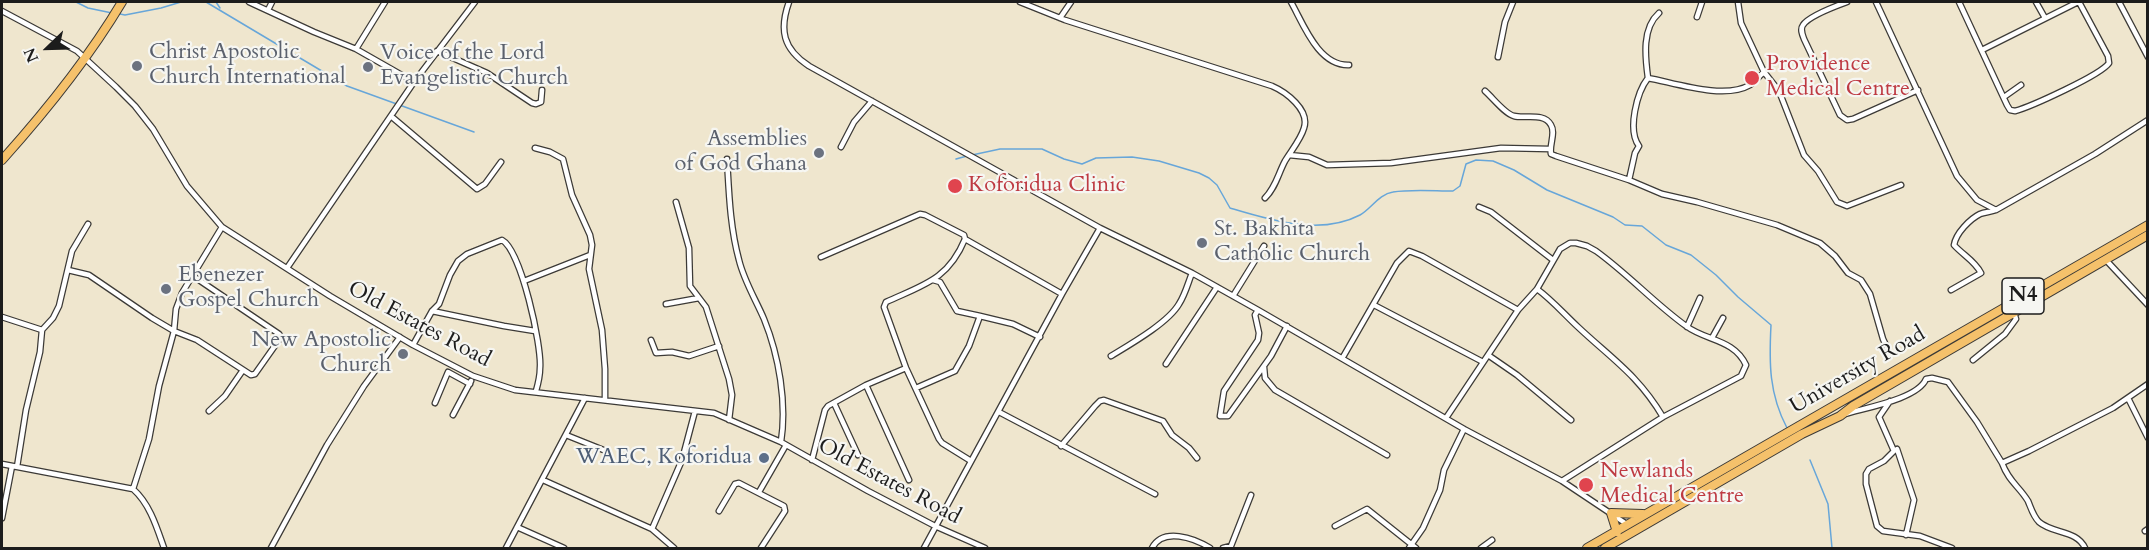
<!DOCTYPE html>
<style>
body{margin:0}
#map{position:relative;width:2149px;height:550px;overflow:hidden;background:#efe6ce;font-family:Cardo,serif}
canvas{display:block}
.frame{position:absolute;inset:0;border:3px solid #1c1c1c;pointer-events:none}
.north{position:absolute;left:18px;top:18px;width:60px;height:60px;-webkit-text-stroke:4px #f6f6f2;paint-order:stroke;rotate:247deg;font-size:16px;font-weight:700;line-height:24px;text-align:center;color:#1c1c1c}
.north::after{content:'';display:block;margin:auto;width:21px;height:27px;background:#1c1c1c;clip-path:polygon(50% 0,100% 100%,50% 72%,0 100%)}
</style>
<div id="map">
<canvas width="2149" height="550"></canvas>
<div class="frame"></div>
<div class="north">N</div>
</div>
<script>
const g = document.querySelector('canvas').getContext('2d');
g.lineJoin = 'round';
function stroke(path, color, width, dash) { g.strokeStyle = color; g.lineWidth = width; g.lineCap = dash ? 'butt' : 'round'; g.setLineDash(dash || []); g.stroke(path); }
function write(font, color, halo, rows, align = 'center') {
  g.font = font + ' Cardo,serif'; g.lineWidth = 4.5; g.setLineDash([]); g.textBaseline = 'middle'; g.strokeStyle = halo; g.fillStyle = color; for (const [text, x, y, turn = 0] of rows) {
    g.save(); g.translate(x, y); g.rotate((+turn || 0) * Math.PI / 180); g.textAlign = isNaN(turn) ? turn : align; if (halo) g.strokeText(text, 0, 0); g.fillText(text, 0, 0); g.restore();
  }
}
stroke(new Path2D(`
 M76,2L88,8L112,13
 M206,2L347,86L474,132
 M216,2L220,8
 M120,14L125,15L161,8L181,2
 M972,155L1000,149H1042L1064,159L1082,164L1096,158L1132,157L1159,161L1199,173L1209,178L1217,185L1230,208C1270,220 1320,236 1360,215C1371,209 1379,194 1393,192C1410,189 1435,191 1453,191L1460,186L1466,164L1476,160L1493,161L1514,170L1547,190L1613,217L1625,225L1642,226L1666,245L1691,255L1716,275L1738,297L1771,325C1769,363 1769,394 1787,428
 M956,159L967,156
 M1810,460L1828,504L1832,548`), '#67a6d9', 1.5);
const minor = new Path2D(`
 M249,2L314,32L356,49L414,82
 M789,2C779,30 783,49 809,66L1100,228L1192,273L1258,310L1464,429L1562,481L1628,525
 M1020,2L1065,20L1272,86C1286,92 1310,110 1304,128C1301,139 1291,151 1285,161C1278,174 1276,187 1265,198
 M1291,2C1303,23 1318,66 1349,65
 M1738,2L1741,23L1764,72L1779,91L1804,155L1818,171L1837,202L1847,206L1901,185
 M1847,2C1836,6 1809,16 1803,25C1800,29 1802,34 1804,39L1840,115L1847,120L1853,119L1918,90
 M1876,2L1957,176L1977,200L1996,210L2095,154L2148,120
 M1959,2L2007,105L2010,110L2015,111C2030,107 2101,75 2109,63L2108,56L2079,2
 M2036,2L2045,18
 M2119,2L2148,57
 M268,10L272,2
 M2,11L77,51L116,87L135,106L153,129L187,186L222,227L330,296L413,345L473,376L515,390L714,413L781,442L868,491L935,526L985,548
 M1697,17L1702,2
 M1060,18L1071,2
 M356,49L385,2
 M1982,50L2078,2
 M437,51L487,73L532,103L536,104L541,102L542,90
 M1498,57L1505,22L1513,2
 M1648,78C1675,83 1724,100 1750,85C1755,82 1759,76 1764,72
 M1485,91C1493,98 1505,114 1514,116C1525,119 1544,112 1551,125C1556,133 1549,145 1551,154L1556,156L1629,180L1662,194L1697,202L1777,225L1820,243L1835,256L1848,273L1861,280L1870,294L1883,339L1890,354
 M2004,97L2021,85
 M392,117L477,189L485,184L501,162
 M841,147L854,122L872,101
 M535,148L550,152L563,159L572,195L590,235L592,245L589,269L602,330L605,369V400
 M1289,155L1309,157L1327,165L1391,163L1501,148L1550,149
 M727,159C729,193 730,227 739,260C744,281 756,300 764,319C779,356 787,403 781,442
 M1629,180L1635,153L1639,146C1627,130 1637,92 1648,78C1645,56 1642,28 1659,13
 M676,202L689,248L690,286L706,307L729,379L732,395L729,420
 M1479,207L1491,212L1553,260
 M965,239L1062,294
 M821,257L920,214L925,215L964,235L965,239C948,280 923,285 886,302L884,307L906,368L939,439L942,443L971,461
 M2105,259L2148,305
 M287,268L414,82L475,2
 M68,270L89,275L152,318L174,331L197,340L251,375L255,374L279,340L281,337L279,334L193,276
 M524,281L590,255
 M1537,289C1552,300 1564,314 1578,327C1612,359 1638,375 1663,417
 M1951,290L1981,273C1975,261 1963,255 1954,245C1956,233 1970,219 1980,214C1985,212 1991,212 1996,210
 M1233,296L1264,246
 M666,304L699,298
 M1374,305L1483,362
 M1258,310L1255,315L1259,333L1258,340L1224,391L1220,416H1228L1271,356L1287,326
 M432,311L504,326L535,331
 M980,316L1013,324L1040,337
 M2,317L42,330
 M1687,327L1700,298
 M1712,338L1723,318
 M651,340L656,353L672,352L689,356L719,346
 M413,345L432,311L439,304L450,275L458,261L467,254L502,240C521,250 542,346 540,368C540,376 538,384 536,391
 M1488,355L1517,375L1571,420
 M1111,356C1129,345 1168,323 1179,304C1185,295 1188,283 1192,273
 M1343,357L1397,263L1409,251L1422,256L1518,310
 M1973,360L2005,334L2016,319L2014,313
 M1166,364L1217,287
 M1264,367L1265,378L1275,390L1387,455
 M866,385L909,480
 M916,388L955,371L969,346L980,316L957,311L940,282L933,280
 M2128,398L2148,438
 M1890,401L1879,417L1894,451L1897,449L1914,500L1906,535
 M435,403L448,372L470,384
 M834,403L858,455
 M209,411L225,396L243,370
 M999,412L1155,494
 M1845,414C1864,408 1918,399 1926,379L1932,378L1948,382L1977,422L2002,463L2029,451L2113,408L2148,384
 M453,415L471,381
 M1446,418L1518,310L1537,289L1560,249L1570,243H1576L1587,246L1596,251C1628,274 1654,303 1686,326C1706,341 1734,339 1746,365L1741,376L1663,417L1562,481
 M566,435L606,451
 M1061,446L1095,406L1100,401L1104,400L1163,421L1172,435L1189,448L1197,458
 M1894,451L1884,461L1869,469L1866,474V484L1877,526L1883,531L1920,536L1952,548
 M812,460L825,410L828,406L866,385L906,368
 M2002,463C2009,482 2019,486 2028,501C2031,508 2033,516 2039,522C2053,534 2077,530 2085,548
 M2,464L133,489C150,504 157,528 164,548
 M17,467L26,410L40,352L42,330L53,318L59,306L72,251L88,224
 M543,480L652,529L674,548
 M133,489L149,439L159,386L174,331L176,309L182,293L222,227
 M759,492L786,445
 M719,511L735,484L739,483L784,506L785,511L761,548
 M2,518L12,466
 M1335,526L1367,509L1416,548
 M517,527L564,548
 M652,529L682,460L695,411
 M2145,531L2148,529
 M271,548L327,445L364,386L400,337
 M506,548L585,398
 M924,548L1062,294L1100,228
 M1152,548C1163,527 1194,538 1210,548
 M1223,548L1231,546L1251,495
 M1409,548L1423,528L1440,490L1444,470L1464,429
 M1481,548L1492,540`);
const primary = new Path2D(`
 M2,160C46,111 88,59 122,2`);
const trunk = new Path2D(`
 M1617,532L1611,513L1643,514
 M1587,548L2148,225
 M1605,548L1802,434L1840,416L1853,406L2148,235`);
stroke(minor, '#3c3a37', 7);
stroke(primary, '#3c3a37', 10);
stroke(trunk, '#3c3a37', 10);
stroke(minor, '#fff', 4.5);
stroke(primary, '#f5c16b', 8);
stroke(trunk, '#f5c16b', 8);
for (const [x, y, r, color] of [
 [137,66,6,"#6b7280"],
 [368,67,6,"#6b7280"],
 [1752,78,8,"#e0444e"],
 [819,153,6,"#6b7280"],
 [955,186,8,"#e0444e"],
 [1202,243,6,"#6b7280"],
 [166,289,6,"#6b7280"],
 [403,354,6,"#6b7280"],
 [764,458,6,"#5c6f8a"],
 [1586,485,8,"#e0444e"]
]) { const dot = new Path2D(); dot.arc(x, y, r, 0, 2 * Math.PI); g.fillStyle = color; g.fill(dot); stroke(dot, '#f6f6f2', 2); }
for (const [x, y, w] of [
 [2023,296,42]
]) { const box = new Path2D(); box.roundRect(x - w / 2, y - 18, w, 36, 4.5); g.fillStyle = '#f6f6f2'; g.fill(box); stroke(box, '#1c1c1c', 1.5); }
write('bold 21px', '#1c1c1c', null, [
 ["N4",2023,296]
]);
write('22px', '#5b616d', '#f6f6f2', [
 ["Christ Apostolic",149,53],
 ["Church International",149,78],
 ["Voice of the Lord",380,54],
 ["Evangelistic Church",380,79],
 ["Assemblies",807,140,"right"],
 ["of God Ghana",807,165,"right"],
 ["St. Bakhita",1214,230],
 ["Catholic Church",1214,255],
 ["Ebenezer",178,276],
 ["Gospel Church",178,301],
 ["New Apostolic",391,341,"right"],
 ["Church",391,366,"right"]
], 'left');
write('22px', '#be3a42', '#f6f6f2', [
 ["Providence",1766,65],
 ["Medical Centre",1766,90],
 ["Koforidua Clinic",968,186],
 ["Newlands",1600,472],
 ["Medical Centre",1600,497]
], 'left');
write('22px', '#1c1c1c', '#f6f6f2', [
 ["Old Estates Road",419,325,28],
 ["University Road",1858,371,-30],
 ["Old Estates Road",889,482,28]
]);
write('22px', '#4e5e75', '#f6f6f2', [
 ["WAEC, Koforidua",752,458]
], 'right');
</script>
